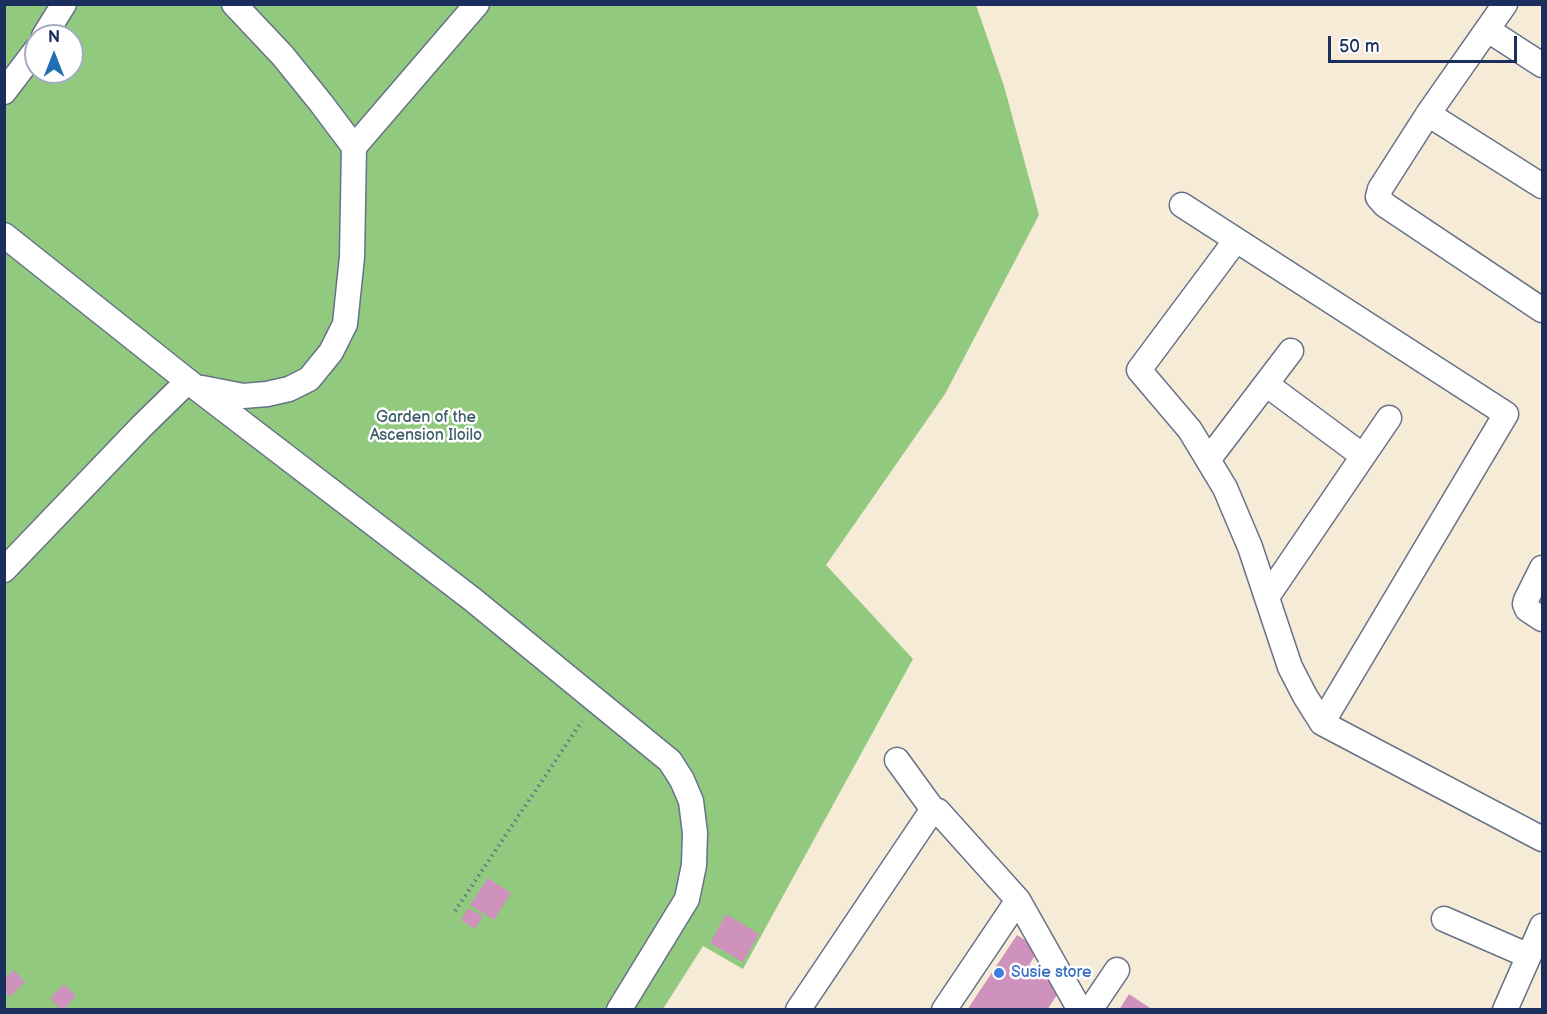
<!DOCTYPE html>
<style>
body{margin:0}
#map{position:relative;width:1547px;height:1014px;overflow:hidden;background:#f5ebd7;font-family:"Balsamiq Sans",sans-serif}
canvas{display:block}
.frame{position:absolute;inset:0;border:6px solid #1b2f5e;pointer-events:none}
.north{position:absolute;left:24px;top:24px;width:60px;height:60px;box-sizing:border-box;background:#fff;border:2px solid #a4acbf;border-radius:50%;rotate:0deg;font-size:16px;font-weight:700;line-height:24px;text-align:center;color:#1b2f5e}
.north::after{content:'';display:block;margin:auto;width:21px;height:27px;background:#1f6fb2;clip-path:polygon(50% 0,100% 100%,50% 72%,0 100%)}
.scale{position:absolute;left:1328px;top:36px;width:189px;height:27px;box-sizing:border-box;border:3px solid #1b2f5e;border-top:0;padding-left:8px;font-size:18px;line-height:21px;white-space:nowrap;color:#1b2f5e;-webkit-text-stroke:4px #fff;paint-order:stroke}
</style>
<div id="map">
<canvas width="1547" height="1014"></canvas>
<div class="frame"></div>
<div class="north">N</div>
<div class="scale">50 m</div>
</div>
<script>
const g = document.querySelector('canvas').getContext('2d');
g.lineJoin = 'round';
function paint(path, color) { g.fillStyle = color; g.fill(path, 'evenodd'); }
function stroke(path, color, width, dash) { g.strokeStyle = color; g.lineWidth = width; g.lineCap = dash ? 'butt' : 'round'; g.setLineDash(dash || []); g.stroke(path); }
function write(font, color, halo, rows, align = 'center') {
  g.font = font + ' "Balsamiq Sans",sans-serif'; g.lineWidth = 5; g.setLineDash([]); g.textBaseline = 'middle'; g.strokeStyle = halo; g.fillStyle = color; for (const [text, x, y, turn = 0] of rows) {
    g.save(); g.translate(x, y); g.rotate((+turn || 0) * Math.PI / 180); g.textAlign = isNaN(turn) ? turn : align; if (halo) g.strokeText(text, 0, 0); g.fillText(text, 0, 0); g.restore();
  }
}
paint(new Path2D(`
 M5,5H976L1004,86L1039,215L945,394L826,565L913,659L743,969L703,946L663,1009L5,1010ZM36,36H72V72H36Z`), '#91ca7e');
paint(new Path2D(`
 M488,878L511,893L494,920L470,905Z
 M468,908L483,916L475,929L461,920Z
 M726,914L759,934L743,962L710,943Z
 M1017,935L1039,949L1029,965L1062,987L1047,1010H967Z
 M14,970L25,982L10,997L4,991V979Z
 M64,984L76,996L63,1010H61L50,998Z
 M1129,994L1153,1010H1119Z`), '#ce92bd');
const minor = new Path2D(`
 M1505,4L1428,114L1380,189L1378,197L1385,205L1542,310
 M1488,30L1542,65
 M44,36L64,4
 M4,92L36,50
 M1428,114L1542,186
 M354,147L477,4
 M1182,205L1506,414L1322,723
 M4,235L194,386L472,599L670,761L682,780L691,801L695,833L694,865L687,899L619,1010
 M1236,240L1139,370L1190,430L1225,488L1250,547L1290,667L1305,696L1322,723L1542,839
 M1266,384L1363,456
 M202,388L243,396L267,394L289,389L309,379L331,352L345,324L352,257L354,147L321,103L283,56L234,4
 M1208,460L1291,351
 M1542,568L1526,600L1525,604L1527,609L1542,619
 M4,570L141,427L188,381
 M1267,597L1389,418
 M897,760L934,811
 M1444,919L1529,956
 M798,1010L931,812L934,811H938L1018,900L1080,1010
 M944,1010L1018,900
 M1090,1010L1117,970
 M1505,1010L1542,926`);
stroke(minor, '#677188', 27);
stroke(new Path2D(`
 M4,904L6,903
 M455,911L582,721`), '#677188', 4, [1.5, 4.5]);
stroke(minor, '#fff', 24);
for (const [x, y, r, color] of [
 [999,973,6,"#3f7fe0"]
]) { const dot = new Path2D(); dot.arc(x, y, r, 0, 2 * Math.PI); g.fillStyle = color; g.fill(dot); stroke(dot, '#fff', 2); }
write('16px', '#3e5e68', '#fff', [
 ["Garden of the",426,418],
 ["Ascension Iloilo",426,436]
]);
write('16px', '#366cbe', '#fff', [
 ["Susie store",1011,973]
], 'left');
</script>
